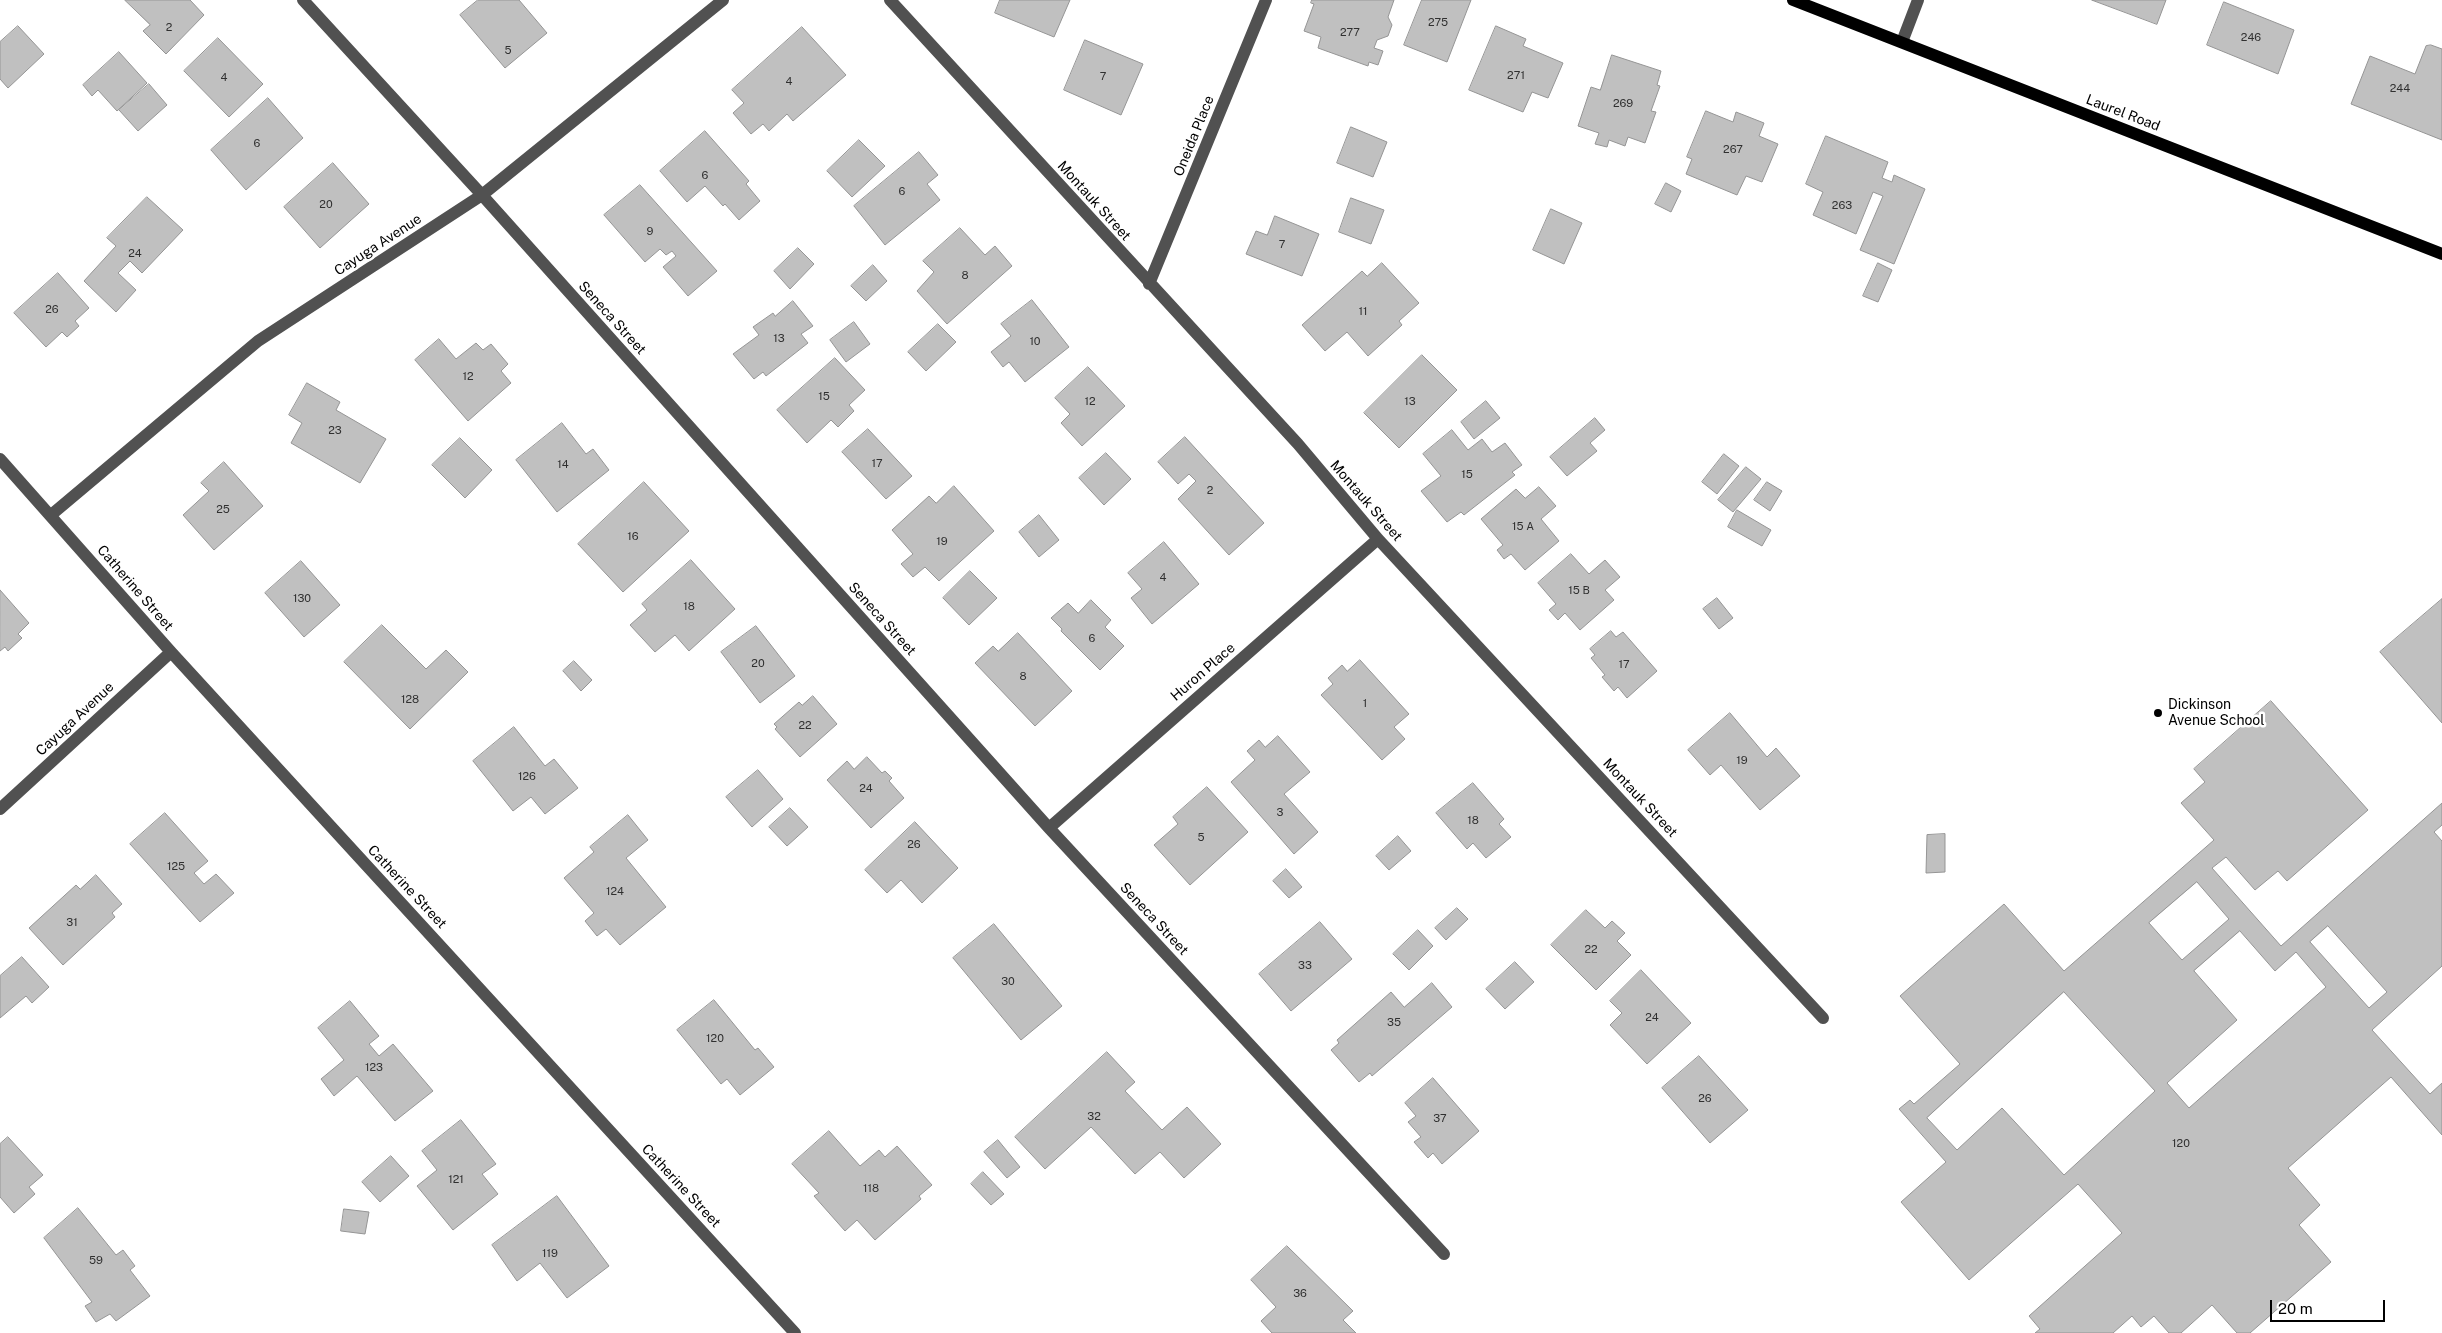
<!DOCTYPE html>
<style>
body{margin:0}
#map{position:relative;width:2442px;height:1333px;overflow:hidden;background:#fff;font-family:"Public Sans",sans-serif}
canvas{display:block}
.scale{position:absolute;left:2270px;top:1300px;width:115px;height:22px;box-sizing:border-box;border:2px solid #000;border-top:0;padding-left:6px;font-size:15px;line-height:18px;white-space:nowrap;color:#000;-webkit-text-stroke:4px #fff;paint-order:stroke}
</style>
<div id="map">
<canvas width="2442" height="1333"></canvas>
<div class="scale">20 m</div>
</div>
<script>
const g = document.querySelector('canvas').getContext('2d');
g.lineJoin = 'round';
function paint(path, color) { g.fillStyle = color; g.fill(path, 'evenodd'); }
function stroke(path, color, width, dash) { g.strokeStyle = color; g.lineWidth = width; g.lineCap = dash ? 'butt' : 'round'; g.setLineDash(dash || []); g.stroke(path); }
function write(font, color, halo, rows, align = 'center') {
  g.font = font + ' "Public Sans",sans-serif'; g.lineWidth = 5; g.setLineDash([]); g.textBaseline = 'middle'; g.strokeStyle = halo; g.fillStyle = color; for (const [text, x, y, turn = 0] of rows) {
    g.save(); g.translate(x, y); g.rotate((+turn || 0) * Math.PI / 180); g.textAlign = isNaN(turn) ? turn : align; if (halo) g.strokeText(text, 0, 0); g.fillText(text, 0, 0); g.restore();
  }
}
const building = new Path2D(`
 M125,0H190L204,15L166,54L143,31L150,25Z
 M478,0H519L547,33L505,68L460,15Z
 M1000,0H1070L1054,37L995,13Z
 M1312,0H1394L1388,17L1392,25L1388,36L1377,40L1374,48L1383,51L1378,65L1369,62L1368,66L1318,48L1321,37L1304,31L1314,4L1311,3Z
 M1422,0H1471L1447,62L1404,45Z
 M2092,0H2166L2157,24Z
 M2224,2L2294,30L2278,74L2207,45Z
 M18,26L44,54L8,88L0,79V42Z
 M1496,26L1526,39L1523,46L1563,63L1548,98L1532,92L1523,112L1469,90Z
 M802,27L846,75L793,121L787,114L769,131L763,124L751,134L733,113L744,103L732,90Z
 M218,38L263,84L229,117L184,71Z
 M1085,40L1143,64L1121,115L1064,90Z
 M2431,45L2442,49V140L2351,104L2370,56L2415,74L2426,46Z
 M119,52L147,83L117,111L98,90L92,96L83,85Z
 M1612,55L1661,71L1657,85L1660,86L1651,111L1656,112L1645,143L1628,137L1625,146L1609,140L1607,147L1595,144L1599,133L1578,126L1591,87L1600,90Z
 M149,84L167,105L138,131L119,110Z
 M268,98L303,138L246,190L211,150Z
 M1706,111L1733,122L1736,112L1764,123L1759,136L1778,144L1762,182L1746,176L1737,195L1686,174L1692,159L1687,157Z
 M1351,127L1387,142L1373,177L1337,163Z
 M705,131L749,181L746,184L760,201L739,220L725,204L723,206L705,186L687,202L660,171Z
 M1826,136L1888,162L1882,178L1892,182L1894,175L1925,189L1894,264L1860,250L1883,196L1873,192L1856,234L1813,215L1823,192L1806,184Z
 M859,140L885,166L852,197L827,171Z
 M919,152L938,175L927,184L940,200L885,245L854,206Z
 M333,163L369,204L320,248L284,207Z
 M1666,183L1681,191L1671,212L1655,204Z
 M640,185L717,271L688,296L663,267L676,256L672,251L666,255L660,249L645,262L604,215Z
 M147,197L183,230L142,273L130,261L118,273L136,290L116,312L84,281L116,246L107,238Z
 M1351,198L1384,210L1371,244L1339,232Z
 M1551,209L1582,223L1564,264L1533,250Z
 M1275,216L1319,234L1302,276L1246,254L1256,231L1267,235Z
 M960,228L985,255L995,246L1012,266L947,324L917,291L934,272L923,261Z
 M798,248L814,264L790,289L774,271Z
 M1382,263L1419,303L1399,321L1402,325L1368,356L1347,332L1325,351L1302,325L1362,271L1367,276Z
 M1878,263L1892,270L1878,302L1863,296Z
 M873,265L887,281L866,301L851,286Z
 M58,273L89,308L75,321L79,326L67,337L62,332L46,347L14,313Z
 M1032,300L1069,347L1025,382L1009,362L1003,367L991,352L1011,336L1001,324Z
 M793,301L813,326L801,334L808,343L766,376L763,372L754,379L733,354L759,335L753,327L773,313L775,316Z
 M854,322L870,344L846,362L830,340Z
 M938,324L956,342L926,371L908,352Z
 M439,339L456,359L476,343L483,350L491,344L508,364L501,371L511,383L468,421L415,360Z
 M1422,355L1457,390L1399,448L1364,413Z
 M835,358L865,390L849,405L854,411L838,427L831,420L807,443L777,410Z
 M1088,367L1125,406L1082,446L1061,423L1070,414L1055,398Z
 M307,383L340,402L336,410L386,439L360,483L291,443L302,423L289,415Z
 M1486,401L1500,418L1474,439L1461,422Z
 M1595,418L1605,430L1590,443L1597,451L1567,476L1550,457Z
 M562,423L586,454L593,449L609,470L557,512L516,460Z
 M868,429L912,476L886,499L842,452Z
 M1452,430L1468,450L1482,439L1492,452L1505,443L1522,465L1512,472L1515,475L1464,515L1461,512L1447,522L1421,491L1441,476L1423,454Z
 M1185,437L1264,523L1229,555L1178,499L1196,481L1189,474L1178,484L1158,462Z
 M460,438L492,470L465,498L432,465Z
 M1106,453L1131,479L1104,505L1079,478Z
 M1724,454L1739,466L1717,494L1702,482Z
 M224,462L263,506L214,550L183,515L209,491L201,483Z
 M1746,467L1761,479L1733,512L1718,500Z
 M644,482L689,531L623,592L578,544Z
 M1767,482L1782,491L1770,511L1754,500Z
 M954,486L994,531L939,581L925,567L913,577L901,564L913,554L892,530L929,496L936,503Z
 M1539,487L1556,506L1541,519L1559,541L1525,570L1511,554L1504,559L1497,550L1503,545L1481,519L1516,489L1525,498Z
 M1737,510L1771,530L1762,546L1728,527Z
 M1039,515L1059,540L1039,557L1019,532Z
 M1164,542L1199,584L1152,624L1131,598L1142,589L1128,573Z
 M1571,554L1589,574L1605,560L1620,577L1605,590L1614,600L1580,630L1565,613L1558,620L1549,610L1556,604L1538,583Z
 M691,560L735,609L689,651L675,635L655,652L630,625L647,610L642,604Z
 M301,561L340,605L304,637L265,593Z
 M970,571L997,598L969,625L943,598Z
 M0,590L29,623L18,634L22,638L8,651L5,647L0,651Z
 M1717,598L1733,618L1719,629L1703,609Z
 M2442,599V723L2380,652Z
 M1091,600L1111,620L1105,627L1124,646L1100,670L1061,631L1062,629L1051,618L1068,603L1078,613Z
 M382,625L426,669L446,650L468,672L410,729L344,662Z
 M756,626L795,676L760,703L721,652Z
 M1611,631L1616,637L1623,632L1657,671L1627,698L1618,687L1614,691L1602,677L1605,675L1591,658L1595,655L1590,649Z
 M1018,633L1072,691L1035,726L975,663L993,646L998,651Z
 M1360,660L1409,714L1394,727L1405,739L1382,760L1321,695L1333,684L1328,678L1342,665L1347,671Z
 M574,661L592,680L581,691L563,671Z
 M813,696L837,724L800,757L775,729L777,727L774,724L799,702L802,705Z
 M2271,701L2368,810L2287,881L2278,871L2255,890L2226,857L2212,868L2281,946L2442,803V825L2434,832L2442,841V966L2372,1030L2430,1094L2442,1083V1135L2391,1077L2288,1168L2320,1205L2299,1225L2331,1262L2250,1333H2237L2212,1305L2181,1333H2169L2154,1316L2141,1327L2132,1316L2113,1333H2035L2040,1329L2029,1316L2122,1233L2078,1184L1969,1280L1901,1202L1946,1162L1899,1109L1910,1100L1914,1104L1960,1064L1900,996L2004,904L2064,971L2214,840L2181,803L2205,782L2194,769ZM2197,882L2229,919L2182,960L2149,923ZM2328,926L2387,992L2369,1008L2310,942ZM2240,931L2275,971L2296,952L2326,987L2189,1108L2167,1083L2237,1020L2194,971ZM2064,992L2155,1091L2064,1175L2002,1108L1957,1150L1927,1118Z
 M1730,713L1767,757L1776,748L1800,776L1760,810L1721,765L1710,775L1688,750Z
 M514,727L545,766L554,759L578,788L545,814L531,797L513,811L473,761Z
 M1278,736L1310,772L1284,794L1318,832L1294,854L1231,782L1255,760L1247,751L1259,740L1265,747Z
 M867,757L882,773L885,771L892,778L889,781L904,798L871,828L827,780L847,761L854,769Z
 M758,770L783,799L752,827L726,797Z
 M1473,783L1504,819L1499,824L1511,837L1486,858L1473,843L1467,849L1436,813Z
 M1207,787L1248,832L1190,885L1154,845L1178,824L1173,817Z
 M790,808L808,827L787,846L769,827Z
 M165,813L208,861L194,873L204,884L216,874L234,893L200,922L130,844Z
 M628,815L648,840L626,858L666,907L620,945L606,929L597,936L585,921L594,913L564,878L594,852L590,847Z
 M915,822L958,868L922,903L901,880L887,893L865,870Z
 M1945,834V872L1926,873L1927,835Z
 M1398,836L1411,851L1389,870L1376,856Z
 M1286,869L1302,887L1289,898L1273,881Z
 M96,875L122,904L112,913L115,917L63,965L29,928L76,885L80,889Z
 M1457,908L1468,919L1446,940L1435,928Z
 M1586,910L1605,928L1612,921L1625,933L1617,941L1631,955L1596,990L1551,945Z
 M1320,922L1352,959L1291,1011L1259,974Z
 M994,924L1062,1006L1021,1040L953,958Z
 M1418,930L1433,946L1409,970L1393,954Z
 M22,957L49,987L32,1003L26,996L0,1018V976Z
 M1515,962L1534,982L1505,1009L1486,989Z
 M1641,970L1691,1023L1647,1064L1610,1025L1622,1013L1610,1001Z
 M1432,983L1452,1007L1372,1076L1370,1073L1359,1082L1331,1050L1339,1043L1337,1040L1391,992L1404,1007Z
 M714,1000L755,1050L758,1048L774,1067L740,1095L727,1079L721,1084L677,1030Z
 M350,1001L379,1036L369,1044L379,1056L393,1044L433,1091L395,1121L357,1076L334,1096L321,1079L344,1060L318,1028Z
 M1107,1052L1135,1082L1125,1091L1162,1130L1187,1107L1221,1144L1184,1178L1160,1152L1135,1174L1091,1127L1045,1169L1015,1137Z
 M1699,1056L1748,1110L1710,1143L1662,1088Z
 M1433,1078L1479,1131L1442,1164L1433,1153L1428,1158L1414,1142L1421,1137L1408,1122L1416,1116L1405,1103Z
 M461,1120L496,1164L482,1174L498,1194L453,1230L417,1186L437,1170L422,1151Z
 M829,1131L860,1166L879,1150L885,1157L897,1146L932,1185L919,1196L921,1199L875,1240L857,1220L845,1231L814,1196L819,1193L792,1164Z
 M8,1137L43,1175L29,1187L35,1194L14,1213L0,1197V1144Z
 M998,1140L1020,1167L1007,1178L984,1152Z
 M391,1156L409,1176L380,1202L362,1182Z
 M983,1172L1004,1194L991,1205L971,1184Z
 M557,1196L609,1266L567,1298L540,1263L517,1281L492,1245Z
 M78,1208L116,1255L123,1250L135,1266L130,1270L150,1296L116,1321L110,1314L96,1322L85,1306L92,1302L44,1238Z
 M344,1209L369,1212L365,1234L341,1231Z
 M1287,1246L1353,1311L1343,1320L1356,1333H1272L1261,1321L1276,1307L1251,1280Z`);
paint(building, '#c0c0c0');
stroke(building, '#959595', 1);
stroke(new Path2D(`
 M303,0L482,195L1049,828L1444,1254
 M890,0L1298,444L1378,539L1823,1018
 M1902,42L1918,0
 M1149,284L1266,0
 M0,459L171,652L795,1333
 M51,515L258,341L482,195L723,0
 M0,809L171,652
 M1049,828L1378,539`), '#515151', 12);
stroke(new Path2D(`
 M1793,0L2442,254`), '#000', 12);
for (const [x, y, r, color] of [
 [2158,713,5,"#000"]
]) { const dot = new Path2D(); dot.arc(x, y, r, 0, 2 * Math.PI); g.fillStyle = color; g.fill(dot); stroke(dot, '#fff', 2); }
write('11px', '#303030', null, [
 ["275",1438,23],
 ["2",169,28],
 ["277",1350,33],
 ["246",2251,38],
 ["5",508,51],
 ["271",1516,76],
 ["7",1103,77],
 ["4",224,78],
 ["4",789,82],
 ["244",2400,89],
 ["269",1623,104],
 ["6",257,144],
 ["267",1733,150],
 ["6",705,176],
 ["6",902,192],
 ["20",326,205],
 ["263",1842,206],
 ["9",650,232],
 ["7",1282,245],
 ["24",135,254],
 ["8",965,276],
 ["26",52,310],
 ["11",1363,312],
 ["13",779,339],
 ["10",1035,342],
 ["12",468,377],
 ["15",824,397],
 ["12",1090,402],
 ["13",1410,402],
 ["23",335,431],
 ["17",877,464],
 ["14",563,465],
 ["15",1467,475],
 ["2",1210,491],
 ["25",223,510],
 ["15 A",1523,527],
 ["16",633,537],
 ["19",942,542],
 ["4",1163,578],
 ["15 B",1579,591],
 ["130",302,599],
 ["18",689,607],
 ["6",1092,639],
 ["20",758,664],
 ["17",1624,665],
 ["8",1023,677],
 ["128",410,700],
 ["1",1365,704],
 ["22",805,726],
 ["19",1742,761],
 ["126",527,777],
 ["24",866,789],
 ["3",1280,813],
 ["18",1473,821],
 ["5",1201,838],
 ["26",914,845],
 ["125",176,867],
 ["124",615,892],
 ["31",72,923],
 ["22",1591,950],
 ["33",1305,966],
 ["30",1008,982],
 ["24",1652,1018],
 ["35",1394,1023],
 ["120",715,1039],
 ["123",374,1068],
 ["26",1705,1099],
 ["32",1094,1117],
 ["37",1440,1119],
 ["120",2181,1144],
 ["121",456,1180],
 ["118",871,1189],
 ["119",550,1254],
 ["59",96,1261],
 ["36",1300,1294]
]);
write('14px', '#000', '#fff', [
 ["Laurel Road",2123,113,21],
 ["Oneida Place",1194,136,-68],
 ["Montauk Street",1094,201,48],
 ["Cayuga Avenue",378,245,-33],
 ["Seneca Street",612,318,48],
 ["Montauk Street",1366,501,49],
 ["Catherine Street",135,588,49],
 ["Seneca Street",882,619,48],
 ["Huron Place",1203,672,-41],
 ["Cayuga Avenue",75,719,-43],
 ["Montauk Street",1640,798,47],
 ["Catherine Street",407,887,47],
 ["Seneca Street",1154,919,47],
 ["Catherine Street",681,1186,47]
]);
write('14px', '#000', '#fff', [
 ["Dickinson",2168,705],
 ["Avenue School",2168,721]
], 'left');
</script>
